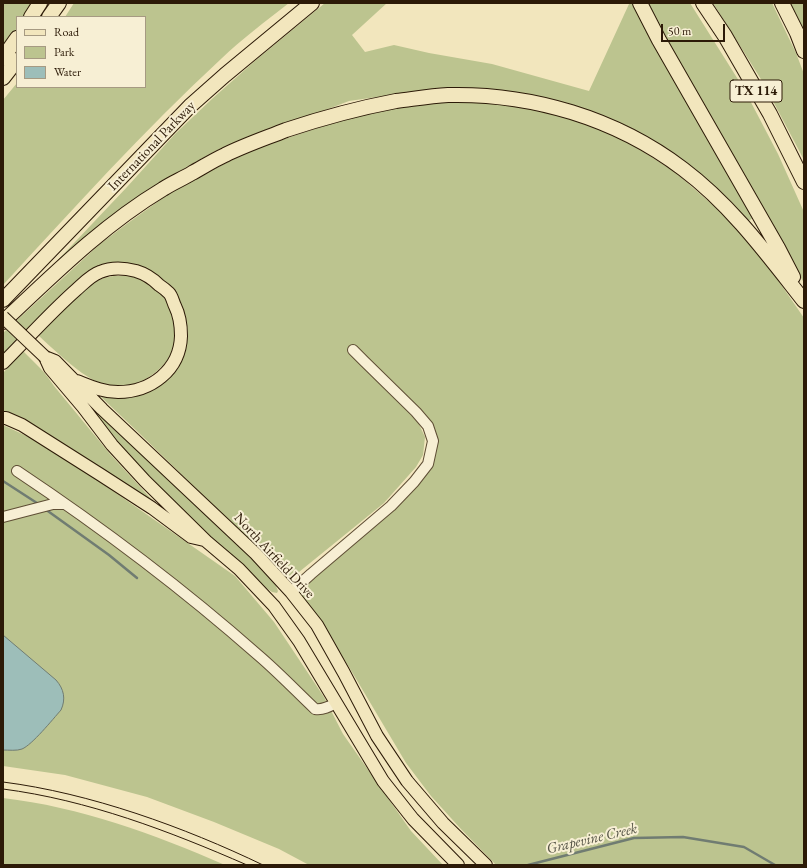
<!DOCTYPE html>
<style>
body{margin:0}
#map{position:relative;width:807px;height:868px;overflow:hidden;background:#f2e6bd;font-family:"EB Garamond",serif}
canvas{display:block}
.frame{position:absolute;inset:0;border:4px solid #2c1a07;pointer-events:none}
.legend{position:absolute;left:16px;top:16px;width:130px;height:72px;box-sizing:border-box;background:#f7efd4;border:1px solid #a69a82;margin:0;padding:5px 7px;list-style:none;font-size:12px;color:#2c1a07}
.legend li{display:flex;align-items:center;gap:8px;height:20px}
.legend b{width:20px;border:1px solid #a69a82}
.scale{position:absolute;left:661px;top:24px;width:64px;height:18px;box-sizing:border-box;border:2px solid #2c1a07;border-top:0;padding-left:5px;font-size:12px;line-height:14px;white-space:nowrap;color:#2c1a07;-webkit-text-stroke:3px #f7efd4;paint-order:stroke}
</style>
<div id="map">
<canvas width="807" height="868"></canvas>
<div class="frame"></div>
<ul class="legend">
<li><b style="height:5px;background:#f2e6bd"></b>Road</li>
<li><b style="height:11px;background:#bcc48f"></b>Park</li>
<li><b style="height:11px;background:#9dbeb9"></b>Water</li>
</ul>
<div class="scale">50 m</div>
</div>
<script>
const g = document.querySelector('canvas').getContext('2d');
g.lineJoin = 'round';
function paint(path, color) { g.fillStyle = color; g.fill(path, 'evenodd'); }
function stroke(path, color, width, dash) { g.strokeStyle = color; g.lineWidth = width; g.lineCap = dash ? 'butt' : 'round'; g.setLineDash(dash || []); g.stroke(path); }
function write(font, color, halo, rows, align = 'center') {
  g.font = font + ' "EB Garamond",serif'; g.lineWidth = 4; g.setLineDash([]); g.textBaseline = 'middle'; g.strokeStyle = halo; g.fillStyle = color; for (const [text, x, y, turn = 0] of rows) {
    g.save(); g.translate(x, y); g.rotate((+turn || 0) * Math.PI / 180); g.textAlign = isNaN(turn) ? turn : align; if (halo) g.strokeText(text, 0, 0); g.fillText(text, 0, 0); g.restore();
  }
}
paint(new Path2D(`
 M3,3H33L24,17H17V28L3,49Z
 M74,3H289C266,21 242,39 221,59C144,130 74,208 3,285V100L17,83V87H145V17H65Z
 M325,3H387L352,35L365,52L394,45L429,53L492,64L589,91L629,4L628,3H646L754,217L746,223L669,155L595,113L516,94L440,88L349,101L260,135L222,153L219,149L190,165L140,197L59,263L57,261L127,187L175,134L213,98L256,60Z
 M648,3H690L744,89L778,154L804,212V283L677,60Z
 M713,3H772L796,53L804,74V160L764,84Z
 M787,3H804V38Z
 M472,101L517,104L571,119L620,137L675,172L731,221L769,267L804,318V865H496L460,828L431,796L406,763L349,667L301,595L300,587L432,464L434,430L426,415L417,420L425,437L423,455L416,467L384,503L299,572L290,578L286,576L139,433L101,397L103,393L150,388L184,342L162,281L110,266L3,358V333L100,244L128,223L174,190L249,151L329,124L371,112L416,103Z
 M114,276C123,276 135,275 144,280C148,282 155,286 159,290C175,305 181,338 169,358C166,363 161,367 157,371C149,378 140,383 130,385C122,387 114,388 106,386C97,383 90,378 82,373C66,361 53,349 38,335L83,289L94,282L104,278Z
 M23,351L41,369L47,376L54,386L110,454L155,503L153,506L10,414L3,412V373Z
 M97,411L273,579L278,591L277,593L272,592L263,586L214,541L129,457L94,413Z
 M3,425L33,439L93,477L235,576L274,622L324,697L343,734L411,831L443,865H309L279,849L214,822L147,797L65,775L3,766Z
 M3,798C80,807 154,834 225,865H3Z`), '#bcc48f');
const water = new Path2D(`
 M3,635L56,680C64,689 66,699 61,710C53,719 32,745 22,749C17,751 9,750 3,750Z`);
paint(water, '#9dbeb9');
stroke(water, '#707c72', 1);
stroke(new Path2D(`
 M3,481L40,505
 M45,509L109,555L137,578
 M528,865L634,838L683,837L744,847L775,865`), '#707c72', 2.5);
const minor = new Path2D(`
 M17,471C101,527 182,588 258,655C278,672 296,691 315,709C323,710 329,707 336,703
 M3,517L53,504H65
 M291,592L311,574L391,506L414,482L428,464L433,441L428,426L416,412L365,362L353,350`);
const major = new Path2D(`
 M45,357L55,361L102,409L256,554L291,592L317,625L344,673L377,736L407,781L443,823L486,865
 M45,357L50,368L83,407L112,445L145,481L206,541L239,569L274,606L299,641L383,781L413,819L458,865
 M3,363C27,339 50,313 76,290C83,284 91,275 100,272C112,267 124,268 136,271C146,274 152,278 159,285C162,287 166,290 169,293C172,296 173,302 175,306C180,316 181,325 181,336C180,370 151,392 118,392C103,392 90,386 77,381
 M3,418H6L22,425L101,475L152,508L191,537L204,540`);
const highway = new Path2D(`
 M640,3L659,40L778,248L793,277
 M703,3L725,36L770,114L804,182
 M782,3L797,33L804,51
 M31,17L40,3
 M49,17L59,3
 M3,58L17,38
 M3,78L17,60
 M3,300L190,106L225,75L312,3
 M3,322C53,275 103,225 163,189C172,183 182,179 192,173C203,167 214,160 225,155C245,145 266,138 286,130C322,118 359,108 396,101C413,99 430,96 448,95C531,93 616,118 683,169C731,205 767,254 804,301`);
stroke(minor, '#5e4d34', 12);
stroke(major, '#2c1a07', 14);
stroke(highway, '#2c1a07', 16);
stroke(minor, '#f7efd4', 10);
stroke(major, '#f2e6bd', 12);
stroke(highway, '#f2e6bd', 14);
stroke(new Path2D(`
 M3,782C90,793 184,827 263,865
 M3,789C88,800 169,831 247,865`), '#2c1a07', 1);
const majorBridge = new Path2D(`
 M3,317L45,357`);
stroke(majorBridge, '#2c1a07', 14, []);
stroke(majorBridge, '#f2e6bd', 12);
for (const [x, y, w] of [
 [756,91,52]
]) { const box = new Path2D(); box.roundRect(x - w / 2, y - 11, w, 22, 3); g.fillStyle = '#f7efd4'; g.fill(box); stroke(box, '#2c1a07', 1); }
write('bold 13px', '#2c1a07', null, [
 ["TX 114",756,91]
]);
write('14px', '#2c1a07', '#f7efd4', [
 ["International Parkway",152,146,-46],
 ["North Airfield Drive",274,556,47]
]);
write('italic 15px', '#545345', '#f7efd4', [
 ["Grapevine Creek",592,839,-13]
]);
</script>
